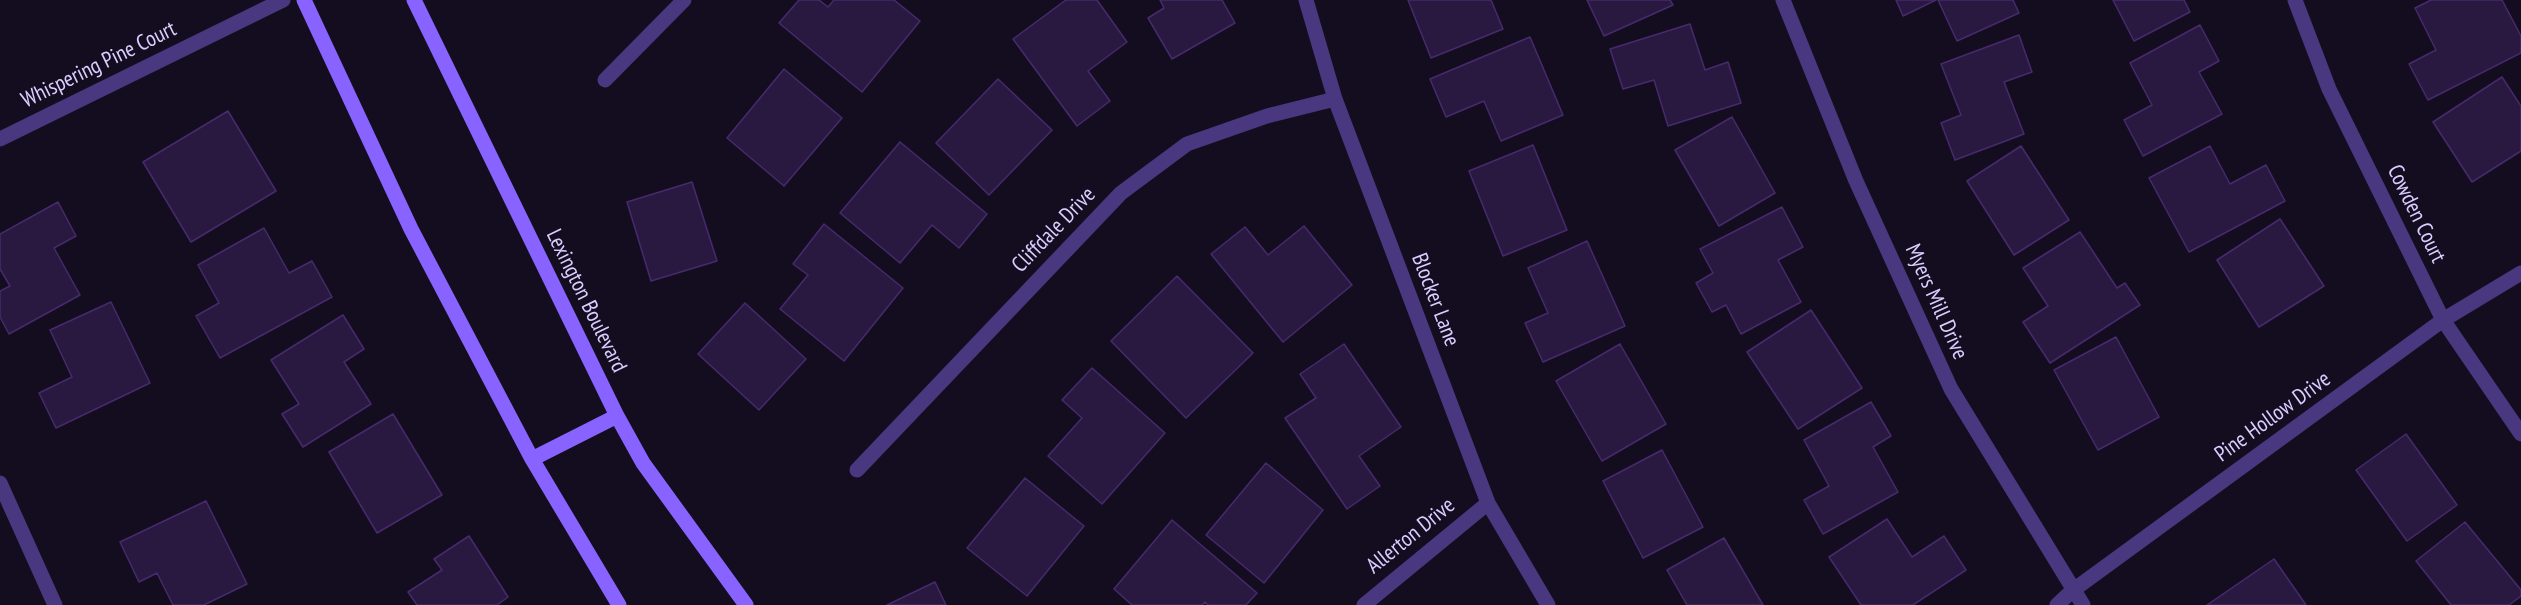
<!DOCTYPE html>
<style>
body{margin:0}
canvas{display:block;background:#140d20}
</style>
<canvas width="2521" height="605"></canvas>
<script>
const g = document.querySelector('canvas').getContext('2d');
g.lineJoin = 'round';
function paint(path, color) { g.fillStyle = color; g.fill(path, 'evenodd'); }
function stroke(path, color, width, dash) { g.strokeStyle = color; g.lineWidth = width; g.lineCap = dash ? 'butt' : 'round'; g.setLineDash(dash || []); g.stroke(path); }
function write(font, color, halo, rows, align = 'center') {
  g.font = font + ' "PT Sans Narrow",sans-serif'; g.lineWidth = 5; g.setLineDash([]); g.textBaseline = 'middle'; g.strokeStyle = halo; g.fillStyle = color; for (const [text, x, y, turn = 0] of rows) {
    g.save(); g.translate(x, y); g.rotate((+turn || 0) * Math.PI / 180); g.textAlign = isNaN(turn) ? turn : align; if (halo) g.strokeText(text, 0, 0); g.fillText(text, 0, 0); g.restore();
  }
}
const building = new Path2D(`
 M799,0H819L828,7L834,0H894L920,21L862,92L779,23Z
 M1066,0H1097L1127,42L1088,71L1110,101L1077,126L1013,39Z
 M1160,0H1222L1235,23L1172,59L1148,18L1164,8Z
 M1408,0H1491L1503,29L1431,58Z
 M1587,0H1670L1673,5L1604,36Z
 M1896,0H1936L1903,16Z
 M1938,0H2013L2019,13L1957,41Z
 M2113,0H2184L2190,12L2134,41Z
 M2431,0H2502L2521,36V53L2428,100L2409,64L2436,50L2415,8Z
 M1690,24L1705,70L1728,62L1741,103L1668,126L1654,80L1623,89L1610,49Z
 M2200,25L2219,61L2199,72L2222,114L2143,156L2124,120L2152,105L2130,63Z
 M2019,35L2032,72L2004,82L2024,134L1955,160L1941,123L1961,115L1941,64Z
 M1530,37L1563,115L1501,141L1484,101L1446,117L1430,79Z
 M784,69L842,118L784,186L727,138Z
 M2502,77L2521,106V151L2472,182L2433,122Z
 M998,79L1052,130L989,195L936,143Z
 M228,111L276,191L191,242L143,162Z
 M1732,117L1775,193L1719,226L1675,150Z
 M900,142L987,214L959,248L932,225L900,263L840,213Z
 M1533,145L1567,230L1503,256L1469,171Z
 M2021,146L2069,220L2014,255L1967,181Z
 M2210,146L2230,184L2266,165L2285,201L2189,252L2149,178Z
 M692,182L717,261L651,281L627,202Z
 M58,202L76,236L54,248L80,295L9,334L0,317V291L10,286L0,269V234Z
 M1782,207L1803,247L1778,260L1801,302L1741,334L1726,305L1712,312L1696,283L1713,273L1700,249Z
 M2280,219L2324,286L2259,327L2217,260Z
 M824,224L903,288L844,361L780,309L808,275L793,264Z
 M1304,226L1352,285L1283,342L1211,254L1245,227L1268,255Z
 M264,228L289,273L312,261L332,297L220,358L196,316L219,303L198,265Z
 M2080,232L2117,288L2125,283L2140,305L2050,363L2023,322L2048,306L2023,268Z
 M1587,241L1625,326L1543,362L1525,323L1548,313L1528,268Z
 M1177,276L1253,353L1186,418L1111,341Z
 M111,302L150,383L56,428L39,393L72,377L50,330Z
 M745,303L806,359L759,410L698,354Z
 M1811,310L1862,388L1798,429L1747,352Z
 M343,315L364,349L344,362L371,404L303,447L282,414L299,404L271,360Z
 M2116,337L2159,417L2098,450L2054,370Z
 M1344,344L1401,427L1359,456L1380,486L1347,509L1285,418L1316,398L1300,374Z
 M1620,344L1666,424L1602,461L1556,381Z
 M1092,368L1165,433L1102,504L1048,456L1082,418L1062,400Z
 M1871,402L1891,436L1873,447L1898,492L1823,534L1804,500L1829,486L1804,440Z
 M393,414L442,495L377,533L329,452Z
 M2406,434L2457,505L2407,541L2356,470Z
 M1662,450L1703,527L1643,558L1603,481Z
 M1266,463L1323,510L1264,583L1206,535Z
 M1025,478L1084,526L1027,596L967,548Z
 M206,501L247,584L204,605H173L157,573L139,582L120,542Z
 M1887,519L1912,557L1944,536L1966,570L1913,605H1861L1829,557Z
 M1172,520L1257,593L1246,605H1208L1205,602L1202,605H1132L1114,589Z
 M2465,522L2521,590V596L2509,605H2451L2416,561Z
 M469,536L508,597L497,605H417L408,592L442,570L434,559Z
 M1724,538L1763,605H1687L1667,570Z
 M2274,559L2306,605H2207Z
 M935,582L946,605H887Z`);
paint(building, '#291941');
stroke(building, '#462a6d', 1.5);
stroke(new Path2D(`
 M1306,0L1335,99L1488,503L1548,605
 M1783,0L1856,181L1951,389L2083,605
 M2295,0L2329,89L2443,320L2521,434
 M605,80L684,0
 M0,139L283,0
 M857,470L1121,193L1187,144L1267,116L1335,99
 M0,483L55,605
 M1364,605L1488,503
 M2057,605L2072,591L2443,320L2521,273`), '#49377f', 15);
stroke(new Path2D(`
 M304,0L411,229L532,459L619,605
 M414,0L617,416L643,463L746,605
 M532,459L617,416`), '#8863ff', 15);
write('22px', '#dcccff', '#140d20', [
 ["Whispering Pine Court",99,65,-26],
 ["Cowden Court",2416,214,64],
 ["Cliffdale Drive",1054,230,-46],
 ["Blocker Lane",1435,300,69],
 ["Lexington Boulevard",586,301,64],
 ["Myers Mill Drive",1936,302,66],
 ["Pine Hollow Drive",2273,417,-36],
 ["Allerton Drive",1411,536,-39]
]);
</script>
